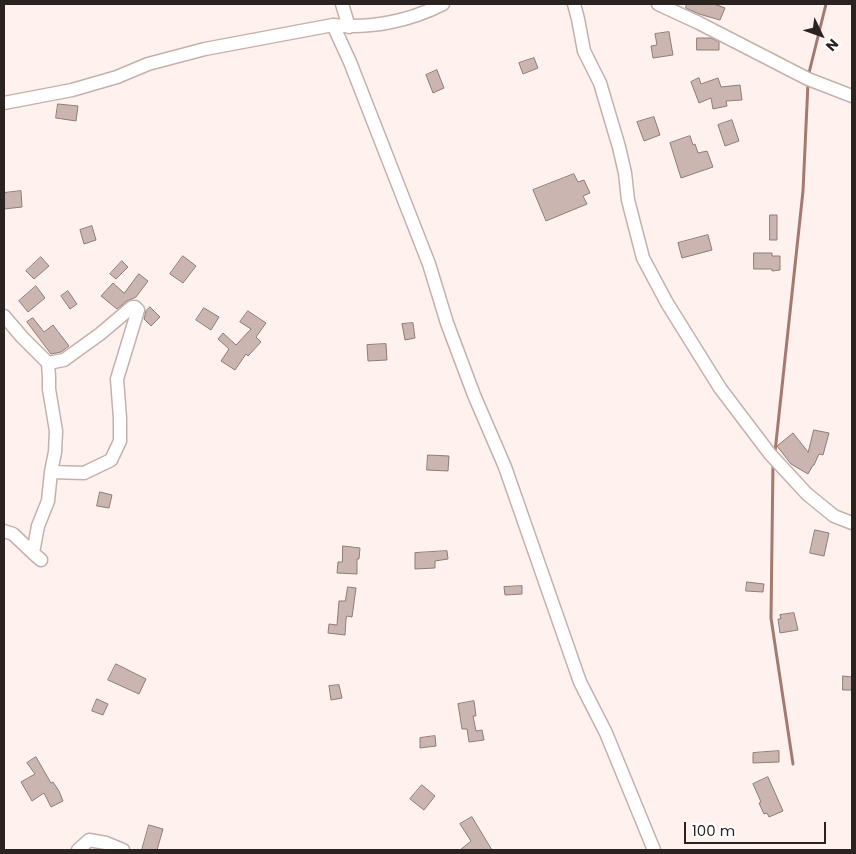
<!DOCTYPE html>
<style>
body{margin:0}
#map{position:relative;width:856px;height:854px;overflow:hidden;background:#fef1ee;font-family:Poppins,sans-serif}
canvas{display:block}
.frame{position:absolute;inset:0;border:5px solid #2b2321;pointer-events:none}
.north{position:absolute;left:796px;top:10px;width:50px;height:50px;-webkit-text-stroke:4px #fff;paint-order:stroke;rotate:132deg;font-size:14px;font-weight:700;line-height:20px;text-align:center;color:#2b2321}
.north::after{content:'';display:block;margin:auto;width:18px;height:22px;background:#2b2321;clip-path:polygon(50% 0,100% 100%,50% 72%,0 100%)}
.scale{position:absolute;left:684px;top:822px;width:142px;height:22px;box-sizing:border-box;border:2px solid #2b2321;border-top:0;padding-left:6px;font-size:15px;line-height:18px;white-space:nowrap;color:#2b2321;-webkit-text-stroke:4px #fff;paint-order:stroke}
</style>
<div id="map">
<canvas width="856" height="854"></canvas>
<div class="frame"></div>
<div class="north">N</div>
<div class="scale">100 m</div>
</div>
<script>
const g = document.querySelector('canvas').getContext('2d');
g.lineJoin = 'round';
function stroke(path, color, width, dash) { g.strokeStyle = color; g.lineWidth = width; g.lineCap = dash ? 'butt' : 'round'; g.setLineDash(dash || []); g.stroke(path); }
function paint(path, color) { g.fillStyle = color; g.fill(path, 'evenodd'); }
stroke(new Path2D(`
 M808,77L826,4
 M775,452L803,191L808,83
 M773,463L771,618L793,764`), '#a47a70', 3);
const building = new Path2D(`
 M687,4H714L725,8L720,20L699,14L686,8Z
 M669,32L673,55L653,58L651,46L657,45L655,34Z
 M697,38H711L719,42V50H697Z
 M534,58L538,68L523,74L519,63Z
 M437,70L444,88L433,93L426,75Z
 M699,78L701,84L718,78L721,87L740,85L742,100L726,101L727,106L713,109L711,98L699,103L691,82Z
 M58,104L78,106L76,121L56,118Z
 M654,117L660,135L644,141L637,122Z
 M732,120L739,141L725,146L718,125Z
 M690,136L693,145L695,144L698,153L707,151L713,167L681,178L670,143Z
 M574,174L578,182L584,180L590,193L583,196L587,204L546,221L533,190Z
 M21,191L22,207L4,209V193Z
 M770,215H777V240H770Z
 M92,226L96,240L84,244L80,230Z
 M708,235L712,250L682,258L678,243Z
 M754,253H772V256H780V270L772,271V269H754Z
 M183,256L196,266L183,283L170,274Z
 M41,257L49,266L34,279L26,271Z
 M122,261L128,267L116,279L110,274Z
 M139,274L148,281L136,297L127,301L117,309L101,296L113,283L124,293Z
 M36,286L45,298L28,312L19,301Z
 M68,291L77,304L70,309L61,296Z
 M150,307L160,317L151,326L144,319L146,311Z
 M204,308L219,317L211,330L196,320Z
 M248,311L266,323L256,337L261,342L248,356L246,354L235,370L221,361L229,349L218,339L223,333L236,345L251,329L240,322Z
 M33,318L44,332L53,325L69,346L61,352L51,354L27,322Z
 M413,323L415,338L405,340L402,324Z
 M386,344L387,360L368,361L367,345Z
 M814,430L829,433L823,455L819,454L814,465H813L808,474L791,464L777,446L793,433L808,452Z
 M428,455L449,456L448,471L427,470Z
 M100,492L112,495L109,508L97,506Z
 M815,530L829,533L824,556L810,553Z
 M343,546L360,548L359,559H357V574L337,573L338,562H342Z
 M447,551L448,559L435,561V568L415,569V553Z
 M747,582L764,584L763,592L746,591Z
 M522,586V594L505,595L504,587Z
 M348,587L356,588L352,617L347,616L346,619L345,635L328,633L329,624L337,625L339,601H345Z
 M794,613L798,630L780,633L778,619H781L780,615Z
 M116,664L146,679L139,694L108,680Z
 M843,676L852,677V690H843Z
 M339,685L342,698L331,700L329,686Z
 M97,699L108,704L103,715L92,711Z
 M474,701L476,716H473L476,731L482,730L484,740L469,742L467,729H462L458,704Z
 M435,736L436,746L420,748V738Z
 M779,751V762L753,763V753Z
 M36,757L51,783L53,782L59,791L63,801L51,807L44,793L32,801L21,782L35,774L27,763Z
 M768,777L783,811L769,817L767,813L764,814L759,803L761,802L753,784Z
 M422,785L435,796L424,810L410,799Z
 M472,817L492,850H460L471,841L460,824Z
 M149,825L163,829L157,850H142Z`);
paint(building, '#cab5b0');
stroke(building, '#8f7c77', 1);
const minor = new Path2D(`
 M342,4L349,27
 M574,4L578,19L584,51L600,83L619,147L625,173L628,200L643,258L667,303L720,388L770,454L807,494L834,516L852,523
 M658,4L699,23L808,79L852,96
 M333,25L350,62L429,264L447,323L474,395L505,467L580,682L606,733L654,850
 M4,103L72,90L117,77L148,64L205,49L333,25C370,29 410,21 443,4
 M4,316L22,337L48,363L49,377V389L56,431L55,452L51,472L48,501L38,526L33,553L41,560
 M48,363L64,360L100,334L132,307H135L138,310L117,379L120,418V441L111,460L84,473L51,472
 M4,531L13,534L33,553
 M78,850L89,840L106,843L123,850`);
stroke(minor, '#c5b1ac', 15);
stroke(minor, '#fff', 12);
</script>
